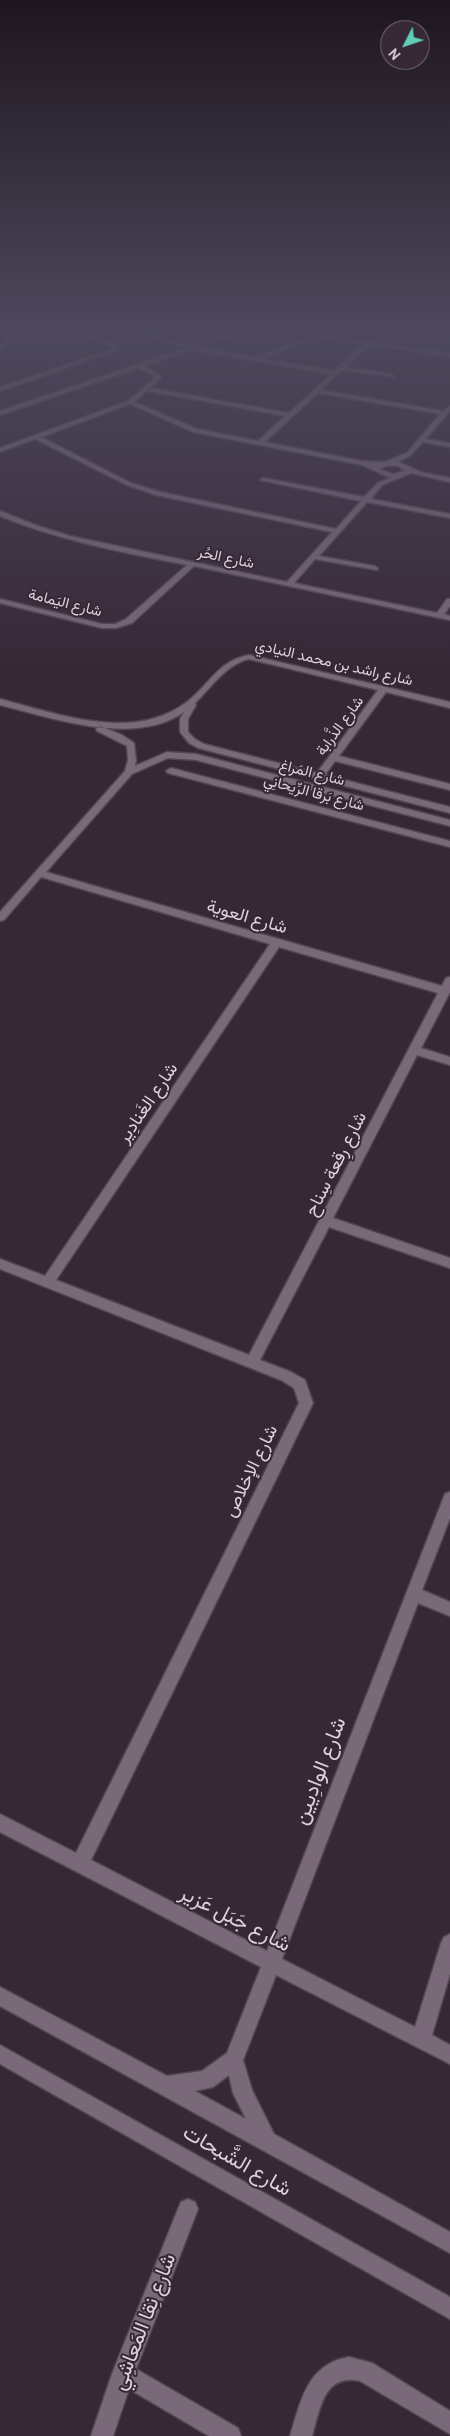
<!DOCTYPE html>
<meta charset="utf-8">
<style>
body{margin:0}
#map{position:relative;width:450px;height:2436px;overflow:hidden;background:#372836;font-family:Cabin,sans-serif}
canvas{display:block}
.north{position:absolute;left:380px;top:20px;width:50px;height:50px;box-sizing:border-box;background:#372836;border:1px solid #796c78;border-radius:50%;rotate:229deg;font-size:14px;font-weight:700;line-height:20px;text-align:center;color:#dcd2db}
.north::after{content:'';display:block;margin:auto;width:18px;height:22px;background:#5eceb7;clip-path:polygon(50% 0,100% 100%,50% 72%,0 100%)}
</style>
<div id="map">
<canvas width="450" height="2436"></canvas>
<div class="north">N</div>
</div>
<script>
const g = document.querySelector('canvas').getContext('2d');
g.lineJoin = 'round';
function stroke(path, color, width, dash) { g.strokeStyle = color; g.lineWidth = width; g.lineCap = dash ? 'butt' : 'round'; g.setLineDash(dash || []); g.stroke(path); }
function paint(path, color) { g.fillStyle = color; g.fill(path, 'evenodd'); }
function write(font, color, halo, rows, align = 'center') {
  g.font = font + ' Cabin,Vazirmatn,sans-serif'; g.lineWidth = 4; g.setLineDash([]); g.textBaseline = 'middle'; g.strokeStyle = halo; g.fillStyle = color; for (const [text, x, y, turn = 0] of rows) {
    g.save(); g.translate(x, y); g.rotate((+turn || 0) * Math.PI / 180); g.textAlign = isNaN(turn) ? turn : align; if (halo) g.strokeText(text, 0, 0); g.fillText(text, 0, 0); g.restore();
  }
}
const minor = new Path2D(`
 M12,334H18L0,350V345Z
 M82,334H89L117,345L118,350L0,391V387L112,349V347Z
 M144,334C160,333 174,343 190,346C202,347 221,334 236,334L199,347L256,357L299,340L332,336L450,353V357L369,345L346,367L392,374L394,377L342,370L321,390L443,411L450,406V411L426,439L450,443V447L423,442L411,455L399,462L421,472L450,478V482L411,473L382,485L371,499L450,514V518L367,502L319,556L374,566L378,568L377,570L315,559L294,583L437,613L447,599H450V606L444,614L450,616V620L194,566L132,623L116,628H102L0,603V599L102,624H115L126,619L187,565C123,552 60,541 0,516V511L38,526L70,536L287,582L332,532L156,495L127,485L35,439L0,452V448L128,401L155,378L152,374L138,368L0,415V411L186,348ZM332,340L363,344L334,371L263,359L302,343ZM192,350L331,374L289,413L150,388L161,378L156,372L144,366ZM147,391L285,416L258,441L197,429L134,402ZM318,393L440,414L407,453L384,462L361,461L265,442ZM130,404L193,432L362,465L390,478L378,483L364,497L263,478L260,480L361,501L336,529L160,492L131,483L41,437ZM386,466H398L405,471L393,474L379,469Z
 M249,655L450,702V708L386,692L339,756L450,784V790L335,761L325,775L450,807V813L198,748L189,743L180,732V719L184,712C134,747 53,718 0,705V699C59,714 133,743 187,702C210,684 218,661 249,655ZM249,659L378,690L317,773L204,744L195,739L188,732V719L196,705L195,703C211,688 226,664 249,659Z
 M100,726L122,735L134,743L136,760L135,766L167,752L196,754L450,820V826L196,760L168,758L132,774L46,872L442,986L446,978L450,977V992L421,1048L450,1057V1065L417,1055L333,1218L450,1258V1268L329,1227L260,1360L291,1372L305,1380L313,1403L91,1860L267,1951L443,1499L445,1494L450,1492V1518L422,1590L450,1602V1616L418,1603L282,1959L415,2027L441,1943L444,1937L450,1934V1974L432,2035L450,2045V2064L276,1975L243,2060L252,2090L274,2134L450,2232V2253L0,2006V1987L167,2076L202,2071L227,2053L261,1967L0,1832V1814L76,1853L299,1403L294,1388L281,1380L0,1269V1259L45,1276L270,944L41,877L4,920L0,921V912L125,771L128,760L127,746L97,731L96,729ZM279,947L438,993L249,1355L56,1280ZM229,2075L233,2093L246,2119L195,2091L213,2087Z
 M171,768L450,841V847L168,773L166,771Z
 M0,2045L450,2297V2319L0,2064Z
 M188,2199L195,2202L198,2209L136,2369L238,2428L241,2436H209L129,2389L113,2436H91L112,2374L178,2209L181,2202Z
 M349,2357L372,2363L450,2411V2434L360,2381C324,2373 320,2409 312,2436H290C301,2401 307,2364 349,2357Z`);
stroke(minor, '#534652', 3);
paint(minor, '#7a6979');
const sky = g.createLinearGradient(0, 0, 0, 675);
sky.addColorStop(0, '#1e161e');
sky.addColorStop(0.49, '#4d485d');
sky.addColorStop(1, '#4d485d00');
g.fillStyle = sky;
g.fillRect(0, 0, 450, 675);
write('15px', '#dcd2db', '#372836', [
 ["شارع الحُر",226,558,12],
 ["شارع اليَمامة",65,603,14],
 ["شارع راشد بن محمد النيادي",334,663,13],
 ["شارع الذَّرابة",340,726,-54],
 ["شارع المَراغ",312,773,14],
 ["شارع بَرقا الرِّيحانِي",314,793,15]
]);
write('18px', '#dcd2db', '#372836', [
 ["شارع العوية",247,917,16],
 ["شارع الغَنادِير",148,1103,-56],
 ["شارع رِقعة سِناح",336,1164,-63],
 ["شارع الإخلاص",251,1471,-64]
]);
write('21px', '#dcd2db', '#372836', [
 ["شارع الوادِيين",320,1771,-69],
 ["شارع جَبَل عَزير",235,1919,27],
 ["شارع الشَّبحات",237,2161,30],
 ["شارع نِقا المَعاشِي",144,2322,-69]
]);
</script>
